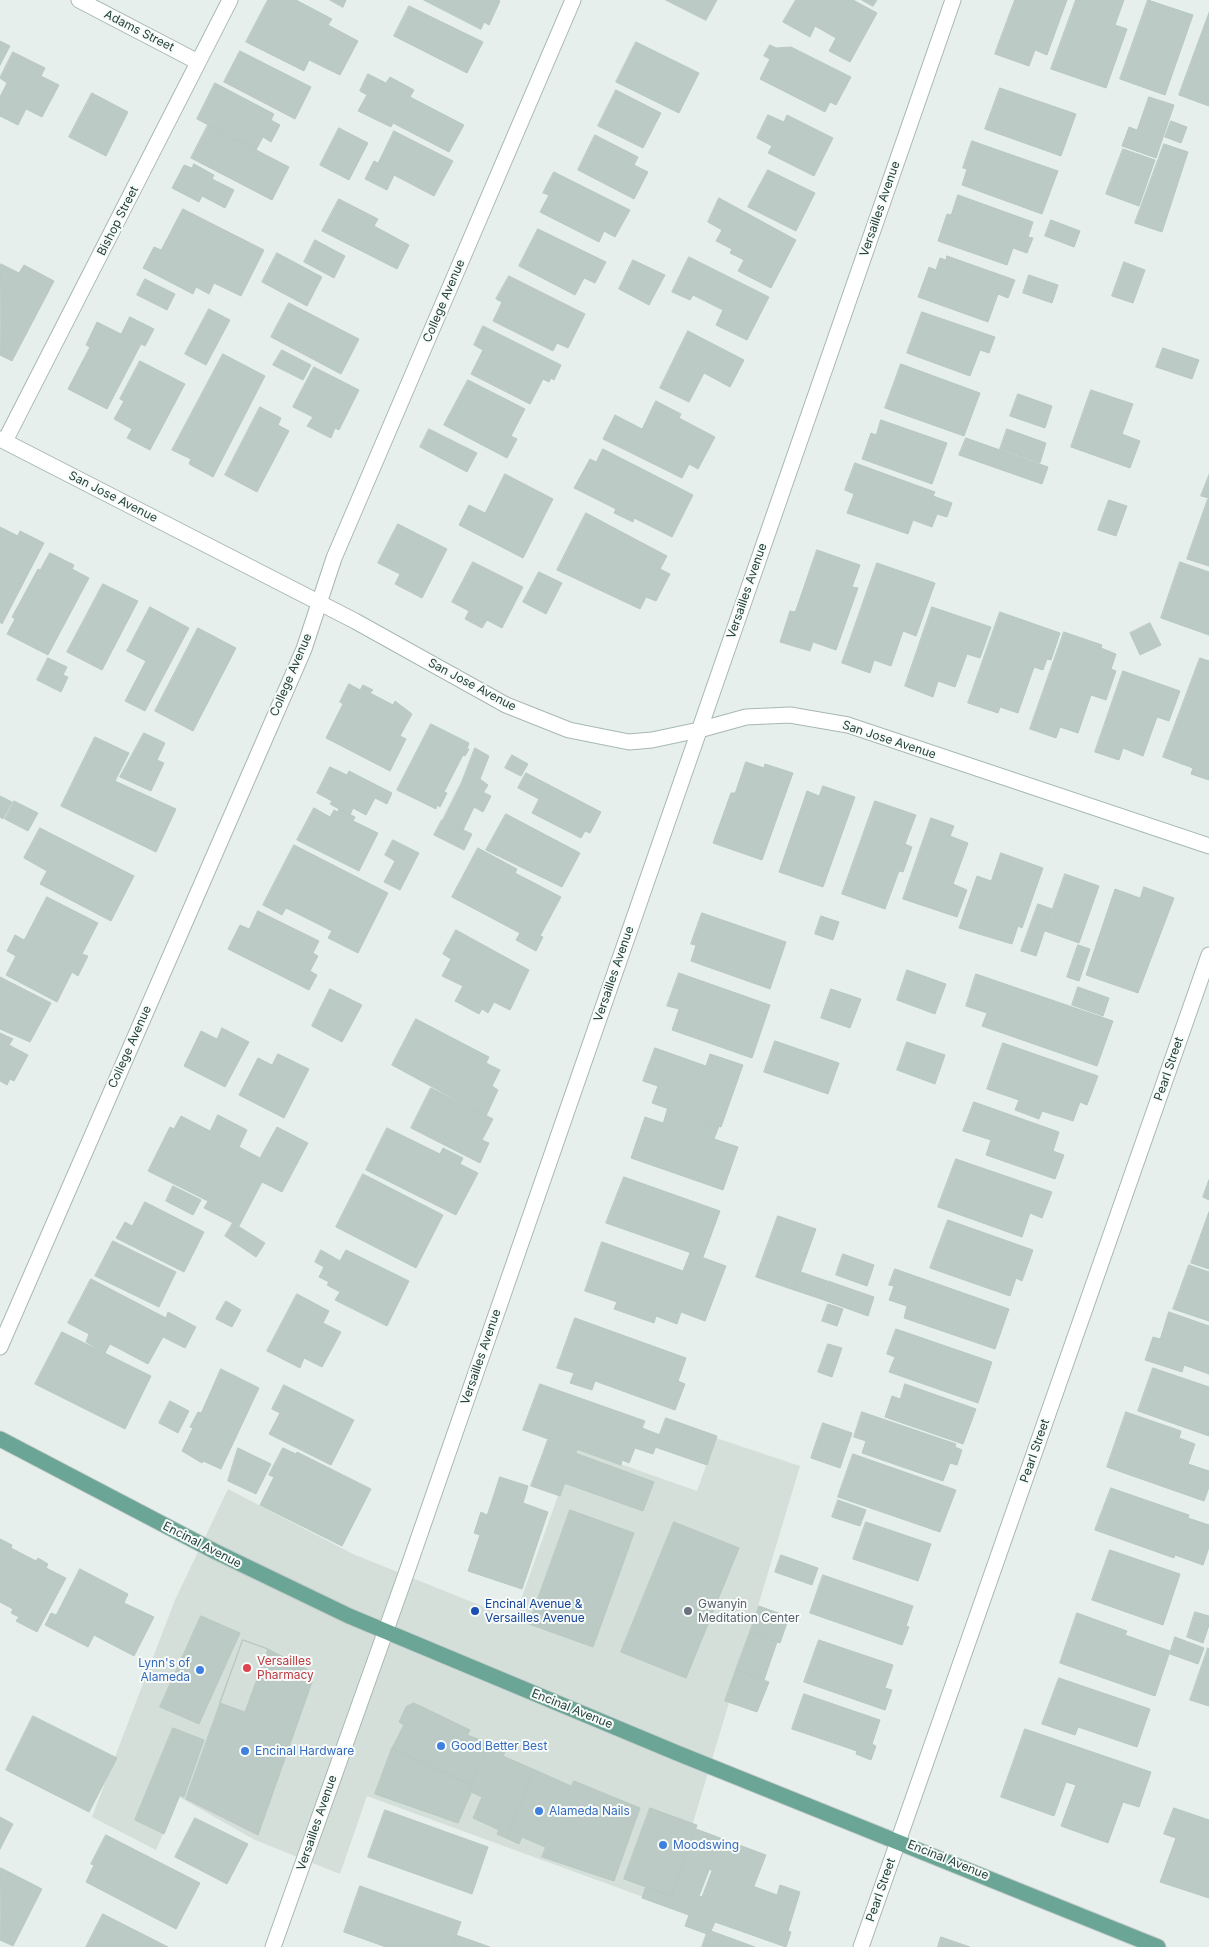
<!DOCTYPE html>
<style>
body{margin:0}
canvas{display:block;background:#e6efeb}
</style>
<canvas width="1209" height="1947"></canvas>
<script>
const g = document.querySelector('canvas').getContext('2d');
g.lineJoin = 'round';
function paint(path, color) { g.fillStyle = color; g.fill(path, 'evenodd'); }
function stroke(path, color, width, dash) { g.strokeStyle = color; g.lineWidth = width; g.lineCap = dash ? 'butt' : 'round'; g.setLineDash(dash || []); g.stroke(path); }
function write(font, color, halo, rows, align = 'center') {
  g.font = font + ' Inter,sans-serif'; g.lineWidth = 4; g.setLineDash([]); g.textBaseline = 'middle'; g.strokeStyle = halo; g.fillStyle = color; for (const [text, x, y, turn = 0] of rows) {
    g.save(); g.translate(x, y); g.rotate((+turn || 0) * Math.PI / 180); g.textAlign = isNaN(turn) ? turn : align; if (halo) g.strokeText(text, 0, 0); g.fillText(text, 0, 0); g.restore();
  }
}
paint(new Path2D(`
 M716,1438L800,1466L668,1906L367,1796L340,1874L255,1840L179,1797L156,1850L92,1817L175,1600L228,1489L353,1554L514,1619L575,1448L697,1491Z`), '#d4dfda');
const building = new Path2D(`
 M268,0H296L332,19L328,25L358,41L340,75L309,60L304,71L246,42Z
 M330,0H346L343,7Z
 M424,0H497L500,1L489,25L484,22L481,29Z
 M666,0H717L706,20Z
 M796,0H853L877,13L850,62L829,51L836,38L815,26L810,37L783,22Z
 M862,0H877L873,6Z
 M1015,0H1067L1047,55L1035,50L1029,66L995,54Z
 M1076,0H1124L1115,25L1127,29L1106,88L1051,69Z
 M1148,0L1193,15L1165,95L1120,79Z
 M409,6L483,42L467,73L394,36Z
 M1209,13V106L1179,95Z
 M0,41L10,46L0,65Z
 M636,42L699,73L679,113L616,82Z
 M770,45L776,48L791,47L851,77L836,105L830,102L825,112L760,79L770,59L764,56Z
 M240,51L311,87L295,119L224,82Z
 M13,52L45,68L41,76L59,85L42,117L26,109L18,125L0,116V97L7,83L0,78Z
 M368,74L386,83L390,77L414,90L410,97L464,125L449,152L393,123L391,127L358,111L367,95L360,91Z
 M215,83L274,114L271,120L280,125L271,142L263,137L256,150L197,119Z
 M1000,88L1076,114L1061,156L985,129Z
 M616,90L661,113L643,148L598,126Z
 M92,93L128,112L106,156L69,137Z
 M1149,97L1174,105L1156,158L1122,146L1129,127L1137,130Z
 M768,115L784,122L787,115L833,138L814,176L768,153L772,146L757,138Z
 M1171,121L1187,127L1181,143L1165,137Z
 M208,125L289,167L272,200L191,158Z
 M339,128L368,143L349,180L320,165Z
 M394,131L453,161L434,196L394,175L387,190L365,179L374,161L378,163Z
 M595,135L638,157L634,165L648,172L634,199L578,170Z
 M972,141L1058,171L1042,214L962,185L967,169L963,168Z
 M1164,144L1188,152L1162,232L1135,223Z
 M1123,149L1155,160L1139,206L1106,194Z
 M194,164L214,175L212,179L234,190L225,208L202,196L199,202L172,188L184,165L192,168Z
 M768,170L815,193L796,231L748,207Z
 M554,172L630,210L615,237L604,231L599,242L540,212L549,195L543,193Z
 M958,195L1033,222L1028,237L1033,238L1027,253L1013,248L1007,265L938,241L947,214L951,215Z
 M719,198L796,240L771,288L738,271L744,260L730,253L732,249L716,241L722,230L708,222Z
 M339,199L378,219L374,226L409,245L397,269L322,231Z
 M183,209L264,250L241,296L214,283L209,294L196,287L193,294L143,268L154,247L161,250Z
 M1051,220L1080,231L1074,247L1045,236Z
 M538,229L606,262L595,283L584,278L575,295L519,266Z
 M315,240L345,256L334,278L304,262Z
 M277,253L322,277L307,306L262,282Z
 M947,256L1015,280L1008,298L998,294L988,322L918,297L929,267L936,270L940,258L946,260Z
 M689,257L769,297L747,340L716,325L723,310L693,295L690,300L672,292Z
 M633,260L665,275L649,305L619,289Z
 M1124,262L1145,270L1133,303L1112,296Z
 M1,264L19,273L24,265L54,281L12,361L0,355Z
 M1029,275L1058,285L1052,303L1023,293Z
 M509,276L585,314L568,348L557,343L553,351L493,321L502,302L496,299Z
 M145,279L175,294L167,310L137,295Z
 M289,303L359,339L341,374L271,337Z
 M209,309L230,320L206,365L185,354Z
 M922,312L995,337L989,353L980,350L970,376L907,353Z
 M130,317L154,329L145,346L141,344L107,409L68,389L90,347L86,345L97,322L121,334Z
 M483,326L561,365L554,380L551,378L549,382L543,379L530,404L471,374L483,350L474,345Z
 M688,331L744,360L730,387L704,373L689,402L660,388Z
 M1163,348L1199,360L1192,379L1156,367Z
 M282,350L311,365L303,380L273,365Z
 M223,354L265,376L213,477L189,464L191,459L172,450Z
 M140,361L185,384L150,450L127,438L132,429L114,419L124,401L120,399Z
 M901,364L980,393L964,436L885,408Z
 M314,367L359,390L339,430L335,428L331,438L307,426L313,417L293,407Z
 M468,380L525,409L511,436L517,439L507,458L444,425Z
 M1091,390L1133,404L1122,434L1140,441L1130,468L1071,447Z
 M1018,394L1052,406L1045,428L1010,416Z
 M656,401L681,414L679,418L715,437L698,469L689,464L682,478L603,439L615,415L642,429Z
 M260,407L281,418L278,425L289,431L257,492L225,475Z
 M881,420L947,443L932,484L862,459L871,433L876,435Z
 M429,429L477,453L467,472L420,447Z
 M1007,429L1046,443L1040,463L1000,449Z
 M966,438L1048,467L1042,484L959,455Z
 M603,449L693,495L672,537L634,518L633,522L614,513L616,509L574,488L590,459L596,462Z
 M855,463L935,492L933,496L952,503L947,517L937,514L932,527L913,520L908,534L847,513L854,494L845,490Z
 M505,474L553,499L523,558L459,525L469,505L485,513Z
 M1209,475V498L1201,496Z
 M1208,499H1209V566L1187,559Z
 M1109,500L1127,506L1116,536L1098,530Z
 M586,513L667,556L660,569L670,574L656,601L646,597L640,609L557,570Z
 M398,524L447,549L422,598L395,584L400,574L378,563Z
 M0,527L18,536L20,531L44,543L2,624L0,622Z
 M817,550L860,565L852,587L858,588L836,650L813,642L810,651L780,642L790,611L795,612Z
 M50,553L74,565L72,569L89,578L48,655L7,634L15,619L12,617L38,569L40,570Z
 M473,562L523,587L502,628L487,620L482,628L465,619L469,611L452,602Z
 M1180,562L1209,572V635L1161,618Z
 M877,563L935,583L916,636L903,631L891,666L874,660L870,673L842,663Z
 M539,572L562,583L546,614L523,602Z
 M103,584L138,601L102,670L67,652Z
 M150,607L189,628L145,711L125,701L146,661L127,651Z
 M932,607L991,627L980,658L967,654L955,687L938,681L933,697L905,686Z
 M1000,612L1060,633L1051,660L1047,659L1043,670L1034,667L1018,713L1000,707L998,713L968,703Z
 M1150,623L1161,645L1140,655L1130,633Z
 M198,628L236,648L193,731L155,711Z
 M1064,632L1102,645L1101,648L1116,654L1111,669L1116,671L1106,700L1091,695L1078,733L1060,727L1056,738L1030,729Z
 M48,658L67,667L63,675L68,677L61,692L37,680Z
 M1200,658L1209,661V780L1191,774L1193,768L1163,757Z
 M1123,671L1180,691L1169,721L1157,717L1143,756L1123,748L1119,760L1095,752Z
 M349,684L360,690L363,685L373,690L370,693L393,705L395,701L412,714L400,736L406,739L390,771L326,738L343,704L340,702Z
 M431,724L469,743L467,749H469L465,756L463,755L444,792L447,793L440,807L437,805L436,809L397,790Z
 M144,733L165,743L157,760L164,763L151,791L120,777Z
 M95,737L129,753L115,781L176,809L156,852L61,806Z
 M475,748L489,756L480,779L488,785L483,793L462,782Z
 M512,755L528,764L521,776L505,768Z
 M746,762L764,768L765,764L793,773L762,860L713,843L731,793H735Z
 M330,767L347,775L349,771L392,793L387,804L375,798L366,815L353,808L350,815L330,804L332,801L317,793Z
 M526,773L601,812L590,833L585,831L581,838L532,813L539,799L518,788Z
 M462,782L491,796L483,812L474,807L463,830L443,820Z
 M823,786L855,797L823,887L779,872L807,791L819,796Z
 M0,796L12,802L3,819L0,817Z
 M14,801L38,813L28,831L5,819Z
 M875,801L916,815L905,844L912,847L903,872L899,871L885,909L842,894Z
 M314,808L330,817L334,810L338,812L339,809L355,817L353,821L378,833L359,871L297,840Z
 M506,814L580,853L562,887L486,850Z
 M931,818L954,826L950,836L968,843L953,884L967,890L957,917L903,899Z
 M442,820L472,834L464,850L434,835Z
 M40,828L134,876L111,921L40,884L47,871L24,858Z
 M393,840L419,853L400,890L384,882L395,861L385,855Z
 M294,845L388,893L358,953L328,938L332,931L286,908L282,915L263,905Z
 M478,848L517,869L515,873L561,897L540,936L543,937L536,951L516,940L520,933L452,897Z
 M1001,853L1043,868L1022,928L1018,926L1012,944L959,928L977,876L991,881Z
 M1065,874L1099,886L1079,943L1045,931Z
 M1144,887L1174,898L1138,993L1086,975L1115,889L1140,898Z
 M47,897L98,923L82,954L88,956L78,976L72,972L57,1002L6,975L16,956L7,951L15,935L24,940Z
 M1038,904L1052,909L1036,956L1021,951Z
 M258,911L319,941L313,953L318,956L310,971L317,975L309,990L228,949L240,925L249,929Z
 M702,913L786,942L770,989L691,961L696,945L691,944Z
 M821,916L839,922L833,940L815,934Z
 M456,930L529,970L510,1010L494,1002L488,1013L482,1009L479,1014L455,1001L463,986L442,976L451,959L443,954Z
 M1078,945L1090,949L1079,981L1067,977Z
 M907,970L946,984L935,1014L897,1000Z
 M679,973L770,1005L752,1058L672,1030L679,1009L667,1006Z
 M976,974L1113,1021L1097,1066L982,1026L987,1013L966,1006Z
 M0,977L51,1003L30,1042L0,1029Z
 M1078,987L1109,998L1103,1016L1072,1005Z
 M330,989L362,1005L342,1042L312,1026Z
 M831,989L861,999L850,1028L821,1018Z
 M416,1019L489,1057L486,1063L500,1070L492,1086L498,1090L486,1116L392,1065Z
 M222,1028L249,1042L225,1087L184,1066L201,1031L217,1039Z
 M0,1033L13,1039L9,1045L28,1055L14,1081L10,1079L7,1085L0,1081Z
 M775,1041L839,1063L828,1094L764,1072Z
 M907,1042L945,1055L935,1084L897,1070Z
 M1003,1043L1098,1076L1087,1105L1080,1102L1073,1121L1042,1111L1039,1119L1015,1110L1019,1100L987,1089Z
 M655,1048L706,1066L710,1054L743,1065L721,1127L652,1103L658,1086L643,1081Z
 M278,1054L309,1069L284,1118L239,1095L258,1058L272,1065Z
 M431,1088L493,1119L482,1140L489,1143L480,1163L411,1128Z
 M974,1102L1059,1132L1053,1151L1064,1155L1055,1179L986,1155L991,1140L963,1131Z
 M668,1108L719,1126L714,1139L738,1147L723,1190L631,1158L645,1117L663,1123Z
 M218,1115L247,1130L239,1147L260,1158L277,1127L308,1143L282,1192L262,1182L239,1226L204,1208L208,1201L148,1171L170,1127L174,1129L181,1116L210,1131Z
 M387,1128L440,1154L443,1148L463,1158L460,1164L478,1173L456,1215L366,1170Z
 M956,1159L1052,1192L1042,1218L1030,1213L1022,1237L938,1207Z
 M363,1174L443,1215L416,1268L336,1227Z
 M624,1177L720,1211L703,1257L606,1223Z
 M1209,1180V1200L1203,1197Z
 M173,1186L201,1200L193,1215L166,1201Z
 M145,1202L204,1232L184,1272L116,1238L125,1222L132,1226Z
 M1209,1212V1269L1191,1263Z
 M778,1216L816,1229L794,1290L756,1277Z
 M948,1220L1033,1250L1022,1281L1016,1278L1010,1296L930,1268Z
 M233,1223L265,1243L256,1257L225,1236Z
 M113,1241L176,1272L159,1307L95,1276Z
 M602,1242L683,1271L690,1253L726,1266L705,1321L681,1312L677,1324L656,1316L654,1323L614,1309L617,1302L585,1291Z
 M321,1250L340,1261L346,1250L409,1281L387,1326L335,1300L340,1292L327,1285L329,1282L319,1277L324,1267L315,1262Z
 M843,1254L874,1265L867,1286L836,1275Z
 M1189,1265L1209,1272V1321L1173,1309Z
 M895,1269L1009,1309L995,1349L904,1318L907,1306L889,1300L894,1286L889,1285Z
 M801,1272L827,1281L821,1299L794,1290Z
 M91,1279L166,1318L168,1312L196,1327L185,1348L163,1337L148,1364L110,1344L105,1353L86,1342L89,1334L68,1323Z
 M828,1281L874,1297L868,1316L821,1299Z
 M297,1294L329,1311L323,1323L341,1332L322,1367L304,1358L300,1368L267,1351Z
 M226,1301L241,1310L232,1327L216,1319Z
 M828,1304L843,1309L837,1326L822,1321Z
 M1169,1312L1209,1326V1374L1184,1365L1182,1372L1145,1360L1153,1337L1160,1339Z
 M575,1318L686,1358L678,1381L685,1384L675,1410L595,1381L592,1390L570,1383L574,1373L557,1368Z
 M896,1329L992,1362L978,1403L889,1372L895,1357L887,1354Z
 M62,1332L151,1376L125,1429L35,1384Z
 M828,1344L842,1348L832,1377L818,1372Z
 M1153,1368L1209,1387V1436L1138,1411Z
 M221,1369L259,1388L221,1469L203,1461L202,1463L182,1451L193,1428L190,1427L198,1412L201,1413Z
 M540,1384L645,1421L642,1428L660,1435L653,1454L635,1448L629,1463L622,1460L621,1465L523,1430Z
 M905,1384L976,1409L963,1444L885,1417L892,1396L900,1399Z
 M284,1385L354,1420L331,1465L269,1434L280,1413L272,1409Z
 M170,1401L189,1411L178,1433L159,1423Z
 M862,1412L956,1444L955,1447L962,1450L957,1465L950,1463L943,1481L862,1453L866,1441L854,1437Z
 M1126,1412L1181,1431L1179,1438L1195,1444L1188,1464L1209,1471V1487L1204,1501L1107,1467Z
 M666,1418L717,1436L707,1465L655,1447Z
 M823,1423L852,1433L840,1468L811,1458Z
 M548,1440L577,1450L560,1496L531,1486Z
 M238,1448L271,1464L256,1494L228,1481Z
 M283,1448L296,1454L297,1452L371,1489L342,1546L260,1505L274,1477L269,1475Z
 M575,1453L654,1482L643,1511L564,1483Z
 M853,1454L956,1490L940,1532L838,1497Z
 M500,1477L528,1486L523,1503L548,1512L522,1589L468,1571L480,1535L474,1533L481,1512L487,1515Z
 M1111,1488L1189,1515L1188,1518L1209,1525V1547L1203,1565L1175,1555L1174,1558L1095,1530Z
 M838,1500L866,1510L860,1526L832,1517Z
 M570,1510L634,1533L593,1647L529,1624Z
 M674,1522L739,1548L686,1678L621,1652Z
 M866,1522L931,1544L918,1581L853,1559Z
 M0,1539L12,1545L11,1548L36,1561L38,1558L48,1564L46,1568L66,1578L37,1632L16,1621L19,1617L11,1613L13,1609L0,1602Z
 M1110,1550L1180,1574L1163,1625L1092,1600Z
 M781,1555L818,1568L812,1585L775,1572Z
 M80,1569L128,1594L124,1603L154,1617L134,1656L94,1635L88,1647L45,1625L51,1613L56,1615Z
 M823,1575L913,1606L906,1626L909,1627L902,1645L810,1613Z
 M759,1606L789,1617L780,1643L750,1632Z
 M1195,1612L1209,1616V1625L1203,1643L1187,1637Z
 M1077,1613L1127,1631L1125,1635L1170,1651L1155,1696L1060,1663Z
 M201,1616L240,1633L199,1724L160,1707Z
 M750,1632L777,1642L764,1680L736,1670Z
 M1175,1637L1204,1648L1198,1664L1170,1654Z
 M243,1640L268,1649L308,1670L312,1682L258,1835L186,1799Z
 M243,1640L268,1649L245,1712L220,1703Z
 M819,1640L893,1665L885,1688L892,1690L885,1710L804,1682Z
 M1208,1648L1209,1649V1706L1190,1700Z
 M736,1670L769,1682L757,1712L725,1701Z
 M1059,1678L1150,1709L1137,1747L1078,1727L1075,1735L1042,1724Z
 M804,1694L880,1720L872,1744L876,1746L871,1760L856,1754L857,1751L792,1729Z
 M414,1703L470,1730L467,1735L489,1743L471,1785L392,1748L404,1725L399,1722L406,1707Z
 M33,1716L117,1758L89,1812L6,1770Z
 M173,1728L204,1740L184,1797L180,1795L164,1834L135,1820Z
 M1025,1729L1151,1772L1139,1807L1123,1802L1108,1843L1061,1826L1076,1785L1066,1782L1054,1816L1001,1797Z
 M489,1743L506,1750L503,1756L535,1770L506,1838L497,1834L499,1830L473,1818L482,1797L469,1791Z
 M392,1748L471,1785L469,1791L471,1793L458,1823L375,1794Z
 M535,1770L571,1786L545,1847L522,1837L519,1844L506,1838Z
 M574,1781L640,1808L614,1881L542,1857Z
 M650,1808L697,1825L671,1896L624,1879Z
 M1174,1808L1209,1820V1898L1160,1882L1176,1838L1164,1834Z
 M385,1810L488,1847L472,1894L368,1857Z
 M0,1817L13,1824L0,1849Z
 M195,1818L248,1844L227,1884L175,1857Z
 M696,1829L766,1855L754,1886L684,1860Z
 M106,1835L200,1883L176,1929L86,1882L94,1865L91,1864Z
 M684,1860L709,1870L699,1896L702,1897L712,1871L777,1895L780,1885L800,1892L788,1931L791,1932L786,1947L715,1922L711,1931L708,1930L707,1934L685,1926L689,1915L642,1898L646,1886L671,1896Z
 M1,1868L42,1889L13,1946L0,1940Z
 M360,1886L461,1922L452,1947H386L344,1932Z
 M103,1914L168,1947H86Z
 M708,1930L711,1931L755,1947H702Z
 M456,1935L490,1947H452Z
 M941,1937L970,1947H938Z`);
paint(building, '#bbcac4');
stroke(building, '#b8c9c2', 1);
const minor = new Path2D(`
 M79,0L198,62
 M0,439L355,621L506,705L569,730L629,742L652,740L699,730L746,717L790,715L848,725L1209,846
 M5,441L230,0
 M0,1347L304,649L334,558L573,0
 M273,1947L406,1574L953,0
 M861,1947L1209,955`);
const major = new Path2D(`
 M0,1439L214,1551L349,1616L677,1753L1158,1947`);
stroke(minor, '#a8b8b2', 17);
stroke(major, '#c2cac8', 17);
stroke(minor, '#fff', 15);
stroke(major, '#6aa596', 15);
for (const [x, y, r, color] of [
 [475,1611,5,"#1a4fb4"],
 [688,1611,5,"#6b7280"],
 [247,1668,5,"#e0444e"],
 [200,1670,5,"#3f7fe0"],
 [441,1746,5,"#3f7fe0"],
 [245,1751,5,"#3f7fe0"],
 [539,1811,5,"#3f7fe0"],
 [663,1845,5,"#3f7fe0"]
]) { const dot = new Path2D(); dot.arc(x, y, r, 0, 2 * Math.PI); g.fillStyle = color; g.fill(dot); stroke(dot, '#f7fbf9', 2); }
write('12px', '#24423a', '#f7fbf9', [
 ["Adams Street",139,31,27],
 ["Versailles Avenue",880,209,-71],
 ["Bishop Street",118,221,-63],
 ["College Avenue",444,301,-67],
 ["San Jose Avenue",113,497,27],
 ["Versailles Avenue",747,591,-71],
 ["College Avenue",291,675,-67],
 ["San Jose Avenue",472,685,28],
 ["San Jose Avenue",889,740,18],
 ["Versailles Avenue",614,974,-71],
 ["College Avenue",130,1047,-66],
 ["Pearl Street",1169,1069,-71],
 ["Versailles Avenue",481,1357,-71],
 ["Pearl Street",1035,1451,-71],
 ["Encinal Avenue",202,1545,27],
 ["Encinal Avenue",572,1709,22],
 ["Versailles Avenue",317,1823,-71],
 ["Encinal Avenue",948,1860,22],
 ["Pearl Street",881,1890,-71]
]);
write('12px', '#164399', '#f7fbf9', [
 ["Encinal Avenue &",485,1604],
 ["Versailles Avenue",485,1618]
], 'left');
write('12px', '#5b616d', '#f7fbf9', [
 ["Gwanyin",698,1604],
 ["Meditation Center",698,1618]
], 'left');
write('12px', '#be3a42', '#f7fbf9', [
 ["Versailles",257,1661],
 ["Pharmacy",257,1675]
], 'left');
write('12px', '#366cbe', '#f7fbf9', [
 ["Lynn's of",190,1663,"right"],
 ["Alameda",190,1677,"right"],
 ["Good Better Best",451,1746],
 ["Encinal Hardware",255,1751],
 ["Alameda Nails",549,1811],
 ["Moodswing",673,1845]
], 'left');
</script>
